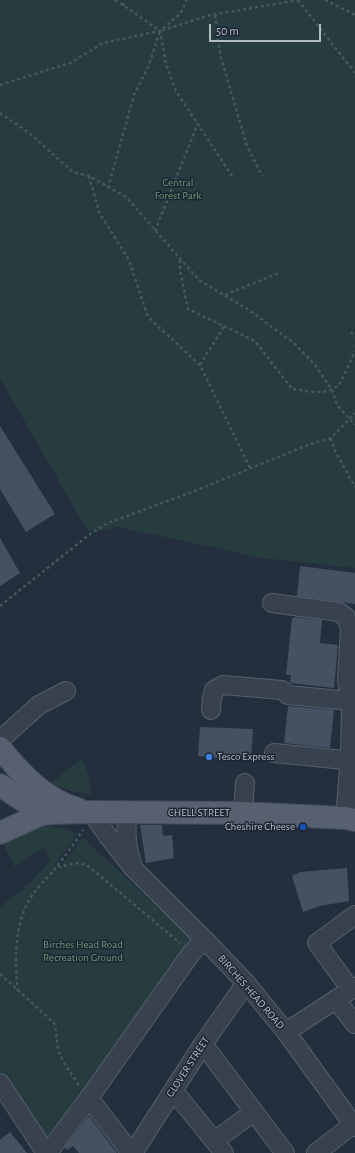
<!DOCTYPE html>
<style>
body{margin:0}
#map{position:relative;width:355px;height:1153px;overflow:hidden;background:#242f3e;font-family:"Alegreya Sans",sans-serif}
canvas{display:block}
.scale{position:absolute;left:209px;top:24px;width:112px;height:18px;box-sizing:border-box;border:2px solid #b4bcc9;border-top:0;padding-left:5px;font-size:12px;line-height:14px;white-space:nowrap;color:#b4bcc9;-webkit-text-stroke:3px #1d2633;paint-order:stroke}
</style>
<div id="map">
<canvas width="355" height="1153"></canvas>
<div class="scale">50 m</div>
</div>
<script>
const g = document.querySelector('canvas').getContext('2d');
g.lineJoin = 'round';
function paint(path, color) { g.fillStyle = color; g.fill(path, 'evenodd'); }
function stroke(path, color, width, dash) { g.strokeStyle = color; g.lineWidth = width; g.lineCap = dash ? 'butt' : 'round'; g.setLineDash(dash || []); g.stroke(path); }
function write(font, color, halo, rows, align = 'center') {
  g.font = font + ' "Alegreya Sans",sans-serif'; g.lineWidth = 3; g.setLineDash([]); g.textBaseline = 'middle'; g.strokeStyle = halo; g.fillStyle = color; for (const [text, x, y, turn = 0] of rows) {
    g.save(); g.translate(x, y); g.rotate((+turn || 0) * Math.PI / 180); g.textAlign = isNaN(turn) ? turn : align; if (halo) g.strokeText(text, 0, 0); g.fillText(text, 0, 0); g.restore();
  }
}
paint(new Path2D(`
 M0,0H355V568L254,557L240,553L118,527L98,532L87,530L0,378Z
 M82,758C88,771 91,781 90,795C77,792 63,790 51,783Z
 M50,826L65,829L77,834L55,865L58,870L83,837L194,942L49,1144L0,1071V907L30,883L51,860L43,848L15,867L3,844L42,827Z`), '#263c3f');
paint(new Path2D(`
 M0,426L55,514L26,532L0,489Z
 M0,538L20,573L0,586Z
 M300,566L355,573V604L297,596Z
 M294,617L322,620L320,643L338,645L334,688L290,683L291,675H286L292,618H294Z
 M288,706L334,710L330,748L284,743Z
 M200,727L253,729L251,757L218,754L217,758L198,756Z
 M140,825H162L163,836L172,835L174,858L146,863Z
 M347,868L349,901L320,906L303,912L292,876L300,872Z
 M89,1116L117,1153H79L73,1146L67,1150L65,1147Z
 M10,1132L27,1153H0V1140Z`), '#455162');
const minor = new Path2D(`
 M272,603L339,612L346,617L350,628L347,680L351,707L350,756L345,818
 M211,710L212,697L214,690L223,685L282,690L288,695L350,701
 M0,740L39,705L66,691
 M274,753L355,761
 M93,812L98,822L108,836L133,868L204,939L246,983L286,1032L355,1127
 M128,813C125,831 126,846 132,863
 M243,813L245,783
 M351,990L317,943L355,915
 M336,1000L355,1024
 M286,1032L355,987
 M203,1044L285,1153
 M0,1083L46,1153
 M173,1090L224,1153
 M89,1098L131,1153
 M214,1141L254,1112
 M48,1153L89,1098L190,955L204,939
 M133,1153L203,1044L246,983
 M316,1153L355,1123`);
const major = new Path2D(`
 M0,748C21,774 45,800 78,809
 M0,785L43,814
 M0,833L35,817L43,814L52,813L87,812L241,813L345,818L355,820`);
stroke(minor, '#565f6c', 20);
stroke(major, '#414a57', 24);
stroke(new Path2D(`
 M115,0L136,14L160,31L166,64L176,91L234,179
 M298,0L355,73
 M325,0L355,15
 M123,6L124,0
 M215,15L220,54L234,102L247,146L262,176
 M0,85L70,63L103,43L160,31L180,14L187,0
 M0,113L28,132L73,172L89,176L126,197L199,280L249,310L295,344L315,365L332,390L337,405L355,425
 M89,176L99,212L129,260L148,317L200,365L250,468
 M108,188L134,95L149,65L160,31L210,15L299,0
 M155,231L198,123
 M180,260V270L188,309L255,341L292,389C305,390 327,397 338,385C343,380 351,359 355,351
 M225,295L271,276L280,273
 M351,332L355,337
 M200,365L224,326
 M331,438L335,451L355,487
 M0,606L90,534L108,523L192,492L308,445L331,438L355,413
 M58,867L77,863L87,865L180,943
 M0,974L9,982L54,1023C57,1031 56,1040 58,1049C62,1062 71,1073 79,1085
 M18,991C14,959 14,920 34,893C41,883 51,875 58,865C67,854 75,842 83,830`), '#44595c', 2.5, [3, 3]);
stroke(minor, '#38414e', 18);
stroke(major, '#56606e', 22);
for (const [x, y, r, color] of [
 [209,757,4,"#3f7fe0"],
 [303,827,4,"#1a4fb4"]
]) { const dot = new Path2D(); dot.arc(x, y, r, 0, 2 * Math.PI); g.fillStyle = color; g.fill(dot); stroke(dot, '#1d2633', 1.5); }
write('11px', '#6b9a76', '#1d2633', [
 ["Central",178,183],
 ["Forest Park",178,196],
 ["Birches Head Road",83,945],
 ["Recreation Ground",83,958]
]);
write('11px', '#b4bcc9', '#1d2633', [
 ["Tesco Express",217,757],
 ["Cheshire Cheese",295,827,"right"]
], 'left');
write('11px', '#b4bcc9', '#1d2633', [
 ["CHELL STREET",199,813],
 ["BIRCHES HEAD ROAD",251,992,49],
 ["GLOVER STREET",188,1067,-57]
]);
</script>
